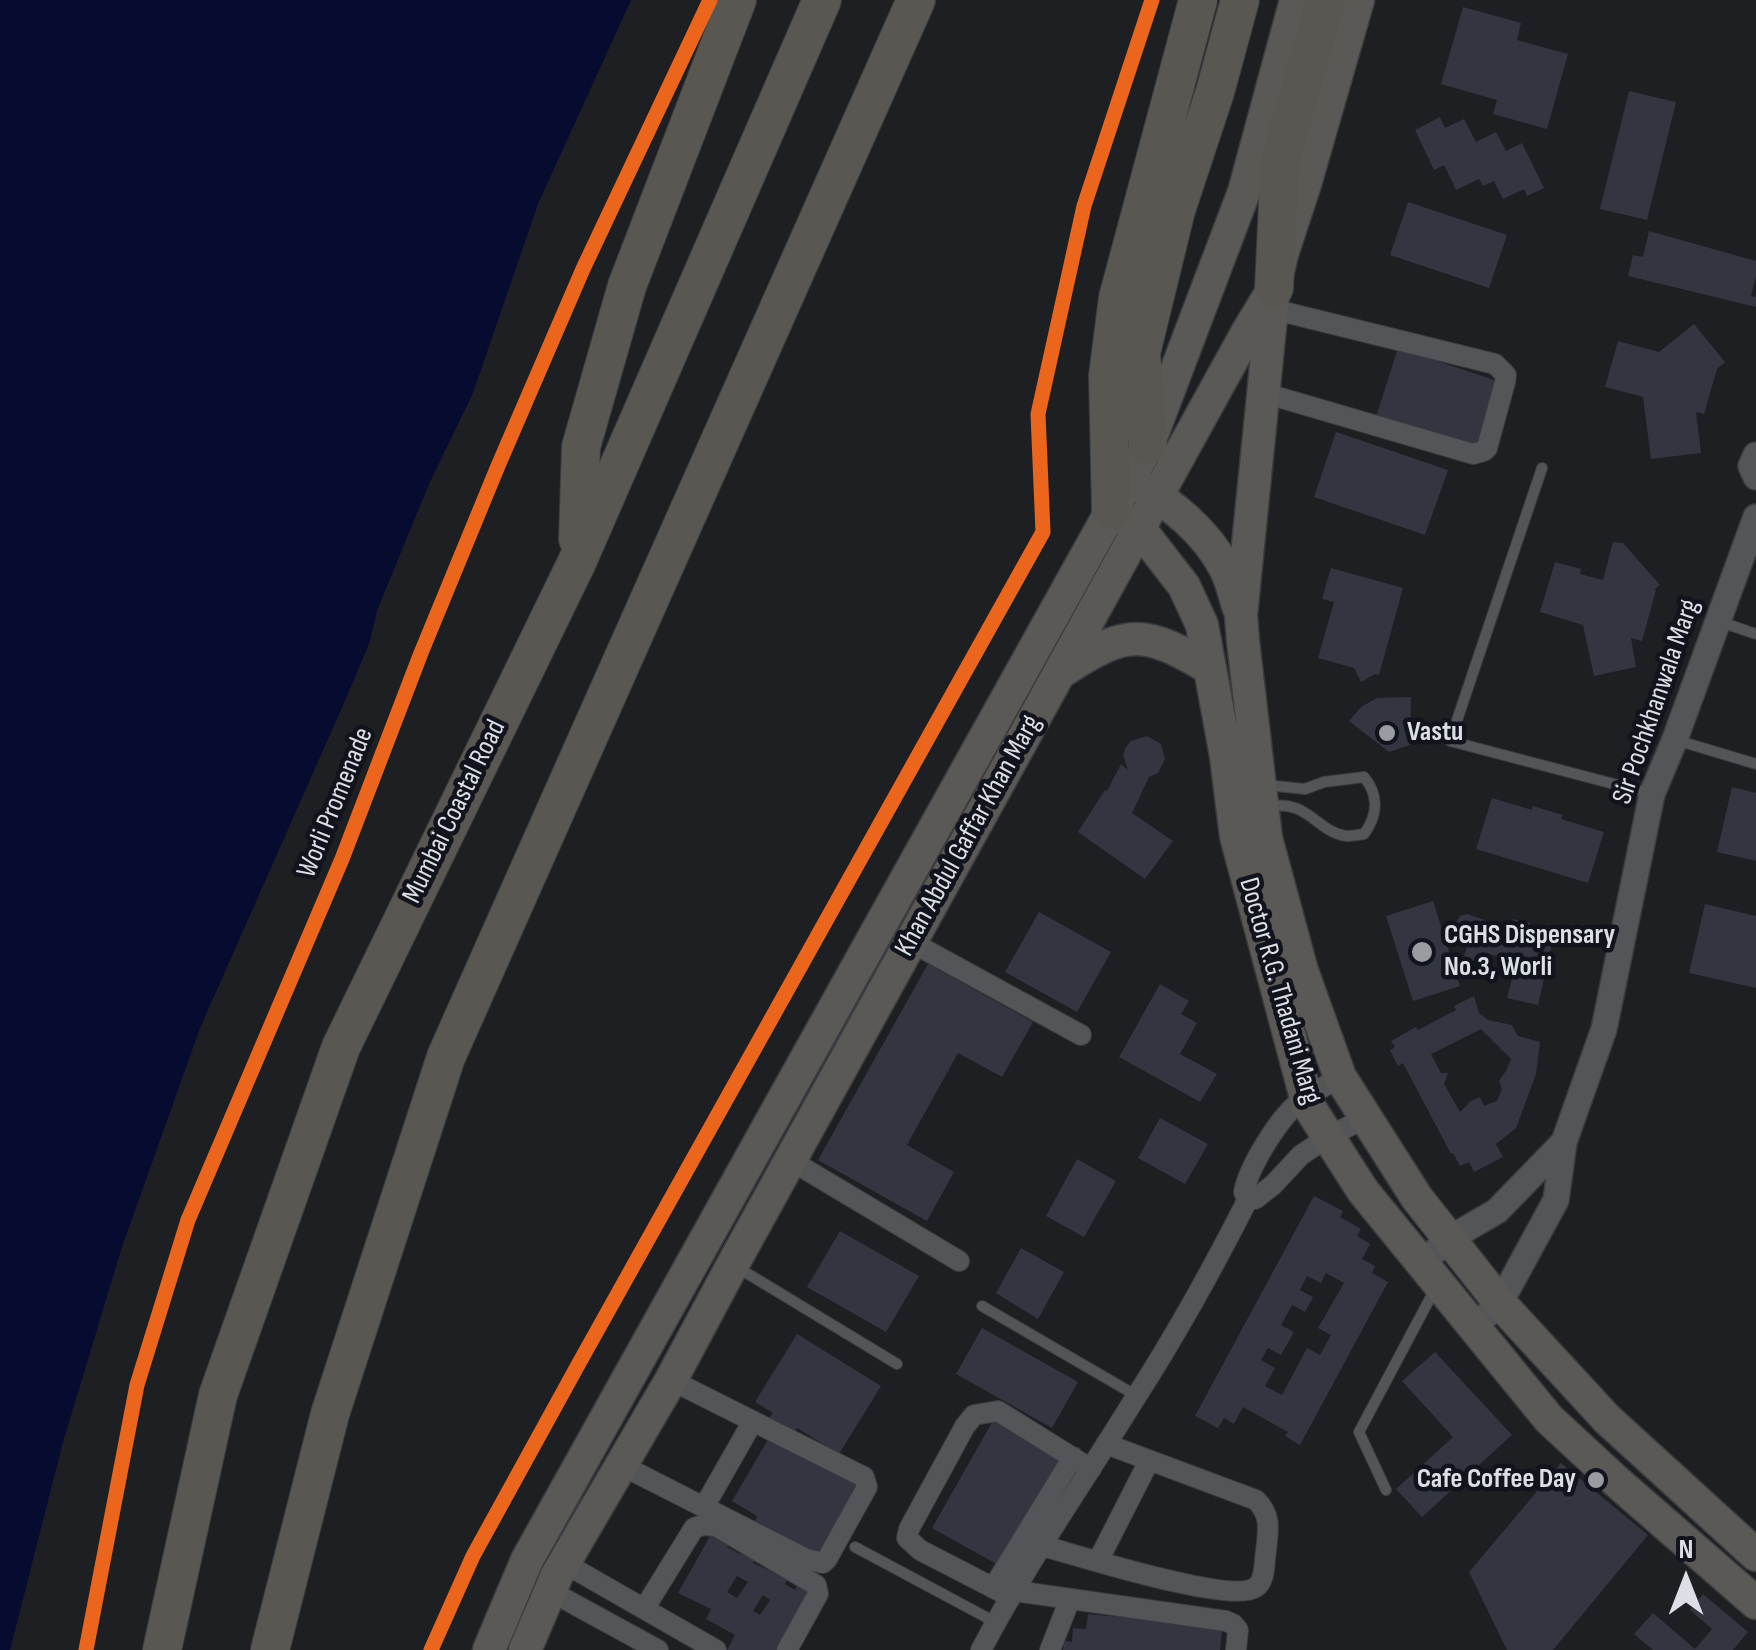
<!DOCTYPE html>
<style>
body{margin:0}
#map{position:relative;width:1756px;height:1650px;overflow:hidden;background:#1d1f23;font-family:"Sofia Sans Condensed",sans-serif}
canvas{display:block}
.north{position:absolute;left:1636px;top:1530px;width:100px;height:100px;-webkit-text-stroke:8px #11141d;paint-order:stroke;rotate:0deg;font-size:28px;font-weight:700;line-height:40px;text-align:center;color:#dcdfe5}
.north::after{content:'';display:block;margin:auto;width:35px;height:45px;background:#dcdfe5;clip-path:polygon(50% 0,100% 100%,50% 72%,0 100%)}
</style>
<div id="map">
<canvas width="1756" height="1650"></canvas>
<div class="north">N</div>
</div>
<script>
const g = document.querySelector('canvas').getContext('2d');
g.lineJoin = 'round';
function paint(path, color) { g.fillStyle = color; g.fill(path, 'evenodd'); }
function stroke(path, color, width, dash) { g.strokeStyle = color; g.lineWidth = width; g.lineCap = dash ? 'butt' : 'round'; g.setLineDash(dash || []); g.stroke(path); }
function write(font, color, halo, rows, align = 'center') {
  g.font = font + ' "Sofia Sans Condensed",sans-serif'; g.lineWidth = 9; g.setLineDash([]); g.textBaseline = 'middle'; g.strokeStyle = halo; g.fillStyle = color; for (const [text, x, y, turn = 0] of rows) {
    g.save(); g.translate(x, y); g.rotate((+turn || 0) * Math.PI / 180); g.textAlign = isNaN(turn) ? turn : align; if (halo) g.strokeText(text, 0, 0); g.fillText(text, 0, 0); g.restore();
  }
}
paint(new Path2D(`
 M0,0H631L538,204L473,393L429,484L378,608L369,644L344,703L200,1028L122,1247L63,1442L10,1650H0Z`), '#050c30');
paint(new Path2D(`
 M1463,7L1521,23L1517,40L1568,54L1547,129L1493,114L1497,100L1441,84Z
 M1629,91L1676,102L1647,220L1600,209Z
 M1440,117L1445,128L1464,119L1476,142L1496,132L1506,151L1522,143L1544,188L1527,196L1524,189L1503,199L1494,181L1483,186L1479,179L1456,190L1444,165L1434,170L1415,130Z
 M1408,202L1507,235L1489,288L1390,255Z
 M1649,231L1756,261V276L1751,296L1756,297V307L1628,276L1633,255L1643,257Z
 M1694,324L1725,362L1717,369L1704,414L1696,412L1701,453L1651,459L1643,397L1605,387L1618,341L1659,352Z
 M1398,348L1497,381L1475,449L1376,417Z
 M1336,432L1448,470L1425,535L1314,497Z
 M1613,542L1623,543L1660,585L1654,590H1656L1642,641L1631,638L1636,667L1594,676L1583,625L1540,612L1555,562L1581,569L1580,574L1603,580Z
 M1331,568L1403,588L1379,675L1375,674L1361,682L1354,668L1318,658L1334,602L1322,599Z
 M1411,697L1410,745L1389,752L1349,721L1361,707L1377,698Z
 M1147,736L1161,744L1165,759L1158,773L1149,777L1132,813L1173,841L1145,879L1078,832L1105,790L1107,791L1121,764L1128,770L1123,755L1126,747L1131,741Z
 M1732,787L1756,793V861L1717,852Z
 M1492,798L1532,810L1533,806L1563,815L1561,819L1604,832L1588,883L1476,849Z
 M1433,901L1460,986L1413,1001L1386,916Z
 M1705,904L1756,916V988L1689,973Z
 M1039,912L1111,952L1077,1012L1005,972Z
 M1467,914L1511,929L1513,919L1530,923L1528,933L1553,939L1538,1005L1507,998L1513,975L1500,972L1504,958L1482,952L1478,963L1463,958L1467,948L1458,945L1461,940L1454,927L1460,916Z
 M928,964L1033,1022L1002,1077L958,1053L907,1145L954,1172L927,1221L818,1160Z
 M1160,984L1189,1001L1181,1014L1197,1023L1180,1054L1217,1074L1200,1102L1119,1057Z
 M1474,996L1479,1013L1488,1020L1512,1025L1518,1036L1540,1042L1536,1074L1516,1128L1496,1144L1503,1157L1474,1172L1469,1162L1460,1166L1453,1153L1451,1154L1403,1063L1398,1066L1390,1050L1395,1047L1391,1041L1416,1027L1418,1030L1456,1010L1454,1006ZM1481,1029L1511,1059L1506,1071L1499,1081L1502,1089L1497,1101L1484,1106L1480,1097L1471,1101L1460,1112L1444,1084L1448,1073H1441L1431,1054Z
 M1160,1118L1208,1144L1185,1184L1138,1158Z
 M1077,1159L1116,1181L1084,1237L1046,1216Z
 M1314,1196L1343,1211L1340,1217L1361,1229L1357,1236L1370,1244L1362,1259L1375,1266L1372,1273L1388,1282L1300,1445L1285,1436L1288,1432L1243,1407L1234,1424L1224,1418L1218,1428L1195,1416ZM1326,1273L1344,1283L1318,1328L1331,1335L1320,1355L1307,1348L1282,1395L1265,1386L1275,1368L1261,1360L1268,1348L1281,1355L1294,1332L1281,1325L1292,1305L1305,1312L1313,1297L1300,1290L1307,1276L1321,1283Z
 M840,1231L919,1276L886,1332L807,1287Z
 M1021,1248L1064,1272L1038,1319L996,1293Z
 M982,1328L1078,1382L1052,1428L956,1374Z
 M797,1334L881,1386L839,1454L797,1428L794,1435L769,1419L773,1413L755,1402Z
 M1435,1352L1512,1435L1422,1517L1396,1489L1453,1437L1402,1381Z
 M995,1417L1062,1455L1000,1566L932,1528Z
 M772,1433L859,1484L833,1539L828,1535L816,1556L755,1521L757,1516L732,1501Z
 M1561,1463L1648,1535L1553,1650H1507L1469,1572Z
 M714,1529L731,1539L727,1547L740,1554L742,1550L756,1558L753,1563L788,1579L785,1584L795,1590L797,1585L810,1592L776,1650H727L735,1635L706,1619L711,1609L678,1593ZM737,1576L748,1582L737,1598L727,1592ZM763,1595L770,1600L760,1615L753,1611Z
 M1703,1594L1748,1632L1733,1650H1653L1634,1634L1653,1613L1695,1649L1712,1629L1690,1610Z
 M1088,1614L1202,1625L1222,1629L1220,1650H1063L1064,1641L1072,1642L1073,1628L1086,1629Z`), '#333640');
const service = new Path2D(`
 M1542,468L1450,741L1652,794
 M1718,621L1756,634
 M1676,740L1756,764
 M1266,785L1305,789L1324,782L1364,777C1379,795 1378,815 1364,834C1358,835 1352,836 1346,836C1317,832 1307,798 1268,807
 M735,1266L897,1364
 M982,1306L1137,1396
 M1386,1490L1359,1432L1435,1289
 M855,1547L995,1622`);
const minor = new Path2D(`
 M1264,393L1473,454L1484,451L1487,448L1505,382L1506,375L1495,364L1272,309
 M911,942L1081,1035
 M1340,1077C1326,1086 1311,1093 1298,1103C1278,1120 1249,1166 1244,1192L1248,1199H1255L1273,1185L1301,1155L1328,1137L1365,1118
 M790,1160L959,1261
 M621,1465L806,1559L823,1563L827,1559L867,1487L864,1477L671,1380
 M704,1507L753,1421
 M1043,1546C1077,1555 1232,1605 1256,1587C1266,1580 1264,1561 1266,1551C1268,1530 1272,1516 1256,1500L1106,1444
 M1098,1561L1149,1461
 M564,1563L716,1650
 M993,1588L1073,1457
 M550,1591L658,1650
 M1015,1591L1226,1621L1233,1624L1238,1630L1236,1650
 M1011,1597L920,1550L907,1538L909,1529L965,1426L974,1415L998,1411L1091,1469
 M644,1609L694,1528L703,1525L716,1526L816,1585L818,1594L787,1650
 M981,1650C1026,1564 1083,1483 1134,1400C1176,1335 1213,1268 1248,1199
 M1050,1650L1070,1599`);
const tertiary = new Path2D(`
 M1756,455L1751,466L1756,477
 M1421,1264L1449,1239L1497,1211L1564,1142
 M1488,1314L1500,1303L1556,1200L1564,1142L1604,1029L1652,794L1675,739L1756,517`);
const primary = new Path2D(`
 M1273,297L1241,615L1243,641L1266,838L1302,971L1340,1077L1417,1198L1500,1303L1607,1419L1756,1555
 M1139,485C1172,504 1207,533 1225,568C1231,579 1234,593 1238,606
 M1124,518L1139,528L1184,586L1202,625L1226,756L1236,836L1308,1105L1363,1191L1549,1419L1616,1481L1756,1603
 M1064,670C1128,628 1145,630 1209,668
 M489,1650L527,1560L1148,445L1244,192L1296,0
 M525,1650L557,1575L671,1380L733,1264L1248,331L1274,288L1282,254L1305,184L1358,0`);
const motorway = new Path2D(`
 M1274,288L1280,162L1326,0
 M1148,445L1141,353L1176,210L1215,92L1240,0
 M1111,510L1108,376L1118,298L1198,0
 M578,539L581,447L627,286L737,0
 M162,1650L218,1395L341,1047L577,562L822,0
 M270,1650L330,1414L446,1057L916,0`);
stroke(service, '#3a3c3f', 12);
stroke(minor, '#3a3c3f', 22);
stroke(tertiary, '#3a3c3f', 28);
stroke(primary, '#3a3c3f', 35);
stroke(motorway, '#3a3c3f', 40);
stroke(service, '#545559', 10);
stroke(minor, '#545559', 20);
stroke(tertiary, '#545559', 25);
stroke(primary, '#5b5956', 32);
stroke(motorway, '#5a5651', 38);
stroke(new Path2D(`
 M86,1650L137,1385L188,1220L342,859L421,653L498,466L583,269L710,0
 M431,1650L473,1556L578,1365L1043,532L1038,414L1084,206L1152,0`), '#eb651d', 15);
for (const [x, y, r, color] of [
 [1387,733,10,"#999ca1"],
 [1422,952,12,"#999ca1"],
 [1596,1480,10,"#999ca1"]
]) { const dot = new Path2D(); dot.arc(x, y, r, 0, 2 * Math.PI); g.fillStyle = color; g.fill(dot); stroke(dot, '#11141d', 4); }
write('28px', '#dcdfe5', '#11141d', [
 ["Sir Pochkhanwala Marg",1657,702,-71],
 ["Worli Promenade",336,803,-68],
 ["Mumbai Coastal Road",455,812,-64],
 ["Khan Abdul Gaffar Khan Marg",969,836,-61],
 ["Doctor R.G. Thadani Marg",1279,991,74]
]);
write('bold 28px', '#dcdfe5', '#11141d', [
 ["Vastu",1407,733],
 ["CGHS Dispensary",1444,936],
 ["No.3, Worli",1444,968],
 ["Cafe Coffee Day",1576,1480,"right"]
], 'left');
</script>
